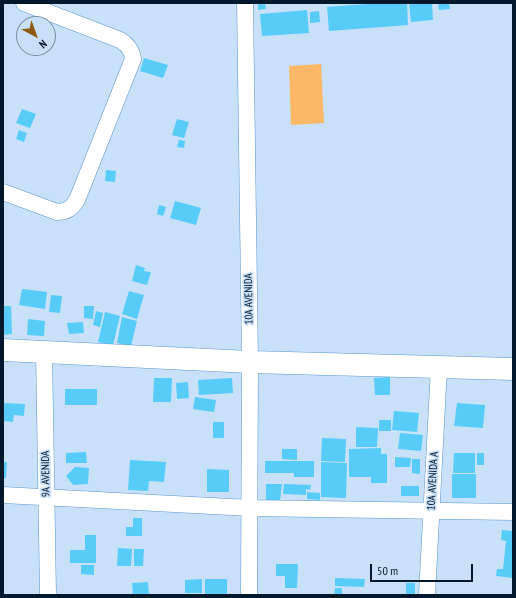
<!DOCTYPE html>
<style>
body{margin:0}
#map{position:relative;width:516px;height:598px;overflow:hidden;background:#c9e1f8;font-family:"PT Sans Narrow",sans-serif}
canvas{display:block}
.frame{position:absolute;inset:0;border:4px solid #01182d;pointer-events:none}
.north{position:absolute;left:16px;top:16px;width:40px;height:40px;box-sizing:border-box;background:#c9e1f8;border:1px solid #7991a7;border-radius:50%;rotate:139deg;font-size:11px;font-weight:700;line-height:16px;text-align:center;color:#01182d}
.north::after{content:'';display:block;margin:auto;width:14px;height:18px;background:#915a11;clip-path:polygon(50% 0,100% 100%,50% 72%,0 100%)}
.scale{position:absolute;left:370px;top:564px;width:103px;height:18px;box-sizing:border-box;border:2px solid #01182d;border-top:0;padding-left:5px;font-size:12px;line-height:14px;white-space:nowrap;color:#01182d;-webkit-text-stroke:3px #c9e1f8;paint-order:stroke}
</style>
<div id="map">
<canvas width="516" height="598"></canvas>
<div class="frame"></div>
<div class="north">N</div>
<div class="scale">50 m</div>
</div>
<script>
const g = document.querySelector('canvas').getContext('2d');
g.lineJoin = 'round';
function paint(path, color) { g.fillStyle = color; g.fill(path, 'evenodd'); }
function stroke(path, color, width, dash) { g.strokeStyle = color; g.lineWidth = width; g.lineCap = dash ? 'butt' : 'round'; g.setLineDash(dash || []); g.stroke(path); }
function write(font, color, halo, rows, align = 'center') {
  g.font = font + ' "PT Sans Narrow",sans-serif'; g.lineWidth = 3.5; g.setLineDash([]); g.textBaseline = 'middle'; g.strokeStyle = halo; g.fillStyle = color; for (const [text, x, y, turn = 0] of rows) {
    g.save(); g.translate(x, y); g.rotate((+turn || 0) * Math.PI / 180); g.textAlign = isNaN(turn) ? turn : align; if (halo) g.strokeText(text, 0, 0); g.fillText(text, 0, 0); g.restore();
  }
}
paint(new Path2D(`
 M321,64L324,123L291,125L289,66Z`), '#feb667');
paint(new Path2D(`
 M258,3H265L266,9L258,10Z
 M378,3H407L408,25L329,31L327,7Z
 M409,3H432L433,20L411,22Z
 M438,3H449L450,9L439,10Z
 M307,10L309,33L262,36L260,14Z
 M319,11L320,22L310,23V12Z
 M144,58L168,65L163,78L140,71Z
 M22,109L36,114L30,128L16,123Z
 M177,119L189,122L184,138L172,135Z
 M19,130L27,133L24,142L16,139Z
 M179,140L185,141L184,148L177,147Z
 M106,170L116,171L115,182L105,181Z
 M175,201L201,208L196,225L170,218Z
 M159,205L166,207L163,216L157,214Z
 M136,265L145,268L144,271L151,272L147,285L132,281Z
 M22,289L47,292L45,309L19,305Z
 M129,291L144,295L137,319L122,314Z
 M51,295L62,296L60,313L49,312Z
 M3,306H11L12,334L3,335Z
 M84,306H94L93,319L84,318Z
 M96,311L103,313L100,327L93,325Z
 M105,312L120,316L113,345L98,342Z
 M122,317L137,321L131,346L117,343Z
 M28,319L45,321L44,336L27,335Z
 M83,322L84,333L69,334L67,323Z
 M390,377V395H375L374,378Z
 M154,378H172L171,402H153Z
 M232,378L233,393L199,395L198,380Z
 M188,382L189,398L177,399L176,383Z
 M65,389H97V405H65Z
 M195,397L216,400L214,412L193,409Z
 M3,403L25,404L24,416L14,415L13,422L3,421Z
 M457,403L485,405L483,428L454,426Z
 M394,411L419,413L417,432L392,430Z
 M379,420H391V431H379Z
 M213,422H224V438H213Z
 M356,427L378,428L377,447H356Z
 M400,433L423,435L421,451L398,449Z
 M322,438L346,439L345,462L321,461Z
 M381,448V454H387V483H371V477H349V449Z
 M282,449H297V460L282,459Z
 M86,452L87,463H66V453Z
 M454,453H475V473H453Z
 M477,453H484V465H477Z
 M395,457L411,458L410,467H395Z
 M412,459H420V474L412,473Z
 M130,460L166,462L164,482L149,481L148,491L128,490Z
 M265,461H314V477H294V473H265Z
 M3,462H7L6,478H3Z
 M321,462L347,463L346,498L321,497Z
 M75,467L89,468L88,484L73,485L66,476Z
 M207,469L229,470V492H207Z
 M452,474H476V498H452Z
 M266,484H282L280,501L266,500Z
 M284,484L311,485L310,490L306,489V495L283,494Z
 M401,486H419V496H401Z
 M307,492L320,493V500L307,499Z
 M133,518H142V536H126V527H133Z
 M502,530L513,531V578L496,576L497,569H503L506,541L501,540Z
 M85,535H96V563H70V550H85Z
 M118,548L132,549L131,566H117Z
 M134,549H144L143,566H134Z
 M276,564H298L297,588H285V576H276Z
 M81,565H94V575L81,574Z
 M335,578L365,579L364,587L335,586Z
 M202,579V593H185V580Z
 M205,579H227V595H205Z
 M148,582L149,595H133L132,583Z
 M406,583H415V595H406Z
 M335,588H342V595H334Z`), '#57ccf8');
const street = new Path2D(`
 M245,3L250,362L249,595
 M3,192L57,212C67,212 72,208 77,200L133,59C132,50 128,45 120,40L24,3
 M44,352L48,595
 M3,495L250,508L513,512
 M427,595L439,367`);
const secondary = new Path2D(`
 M3,350L250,362L513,369`);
stroke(street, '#5794ca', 17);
stroke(secondary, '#5794ca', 23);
stroke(street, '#fff', 16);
stroke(secondary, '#fff', 22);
write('11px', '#01182d', '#c9e1f8', [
 ["10A AVENIDA",249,299,-91],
 ["9A AVENIDA",46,474,-91],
 ["10A AVENIDA A",433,481,-87]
]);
</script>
